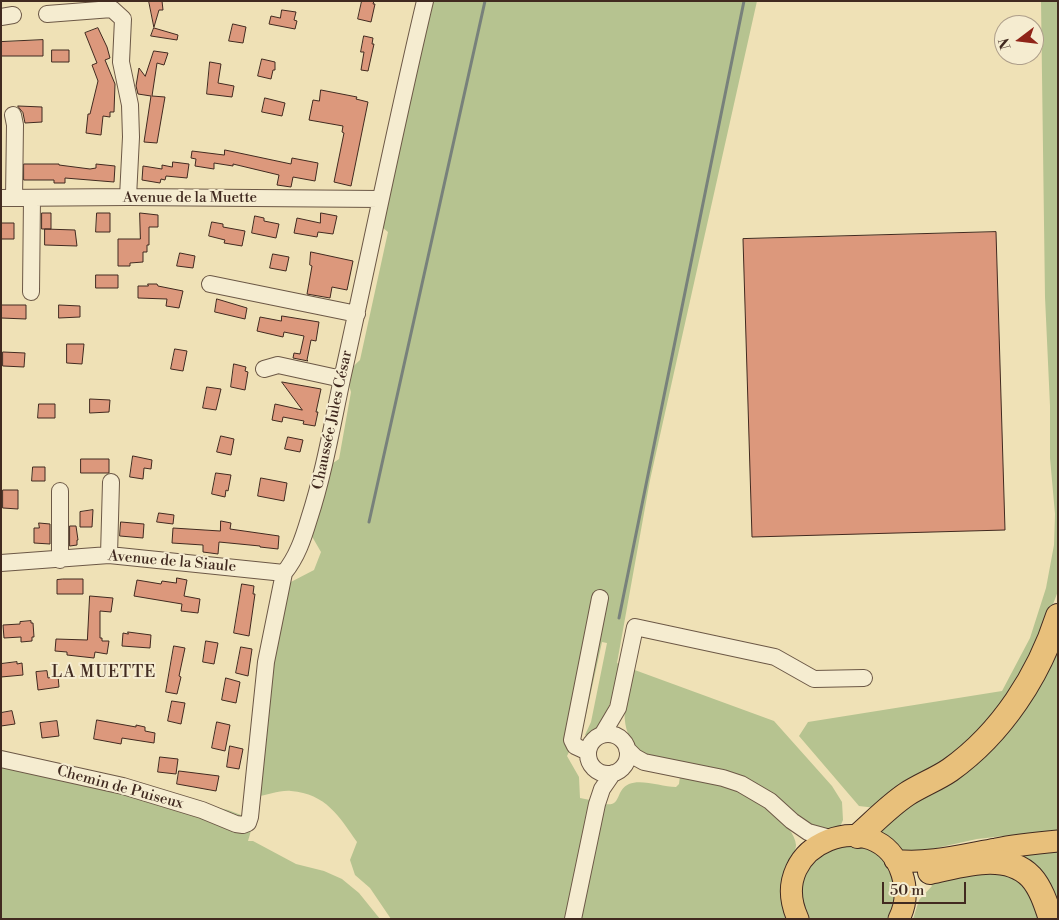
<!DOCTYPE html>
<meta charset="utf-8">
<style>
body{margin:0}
#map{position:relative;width:1059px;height:920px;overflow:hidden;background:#efe1b6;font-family:"Libre Bodoni",serif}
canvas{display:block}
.frame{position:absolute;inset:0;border:2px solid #412a20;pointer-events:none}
.north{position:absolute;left:994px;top:15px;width:50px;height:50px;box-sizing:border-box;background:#f5ecd0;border:1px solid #ad9e8a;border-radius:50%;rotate:255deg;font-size:14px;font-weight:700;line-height:20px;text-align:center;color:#412a20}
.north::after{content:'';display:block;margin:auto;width:18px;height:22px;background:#8f2418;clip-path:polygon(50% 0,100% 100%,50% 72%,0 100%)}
.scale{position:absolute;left:882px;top:882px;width:84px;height:22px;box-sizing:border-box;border:2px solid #412a20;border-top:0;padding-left:6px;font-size:15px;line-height:18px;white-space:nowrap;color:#412a20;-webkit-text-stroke:4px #f5ecd0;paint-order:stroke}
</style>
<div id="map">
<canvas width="1059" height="920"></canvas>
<div class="frame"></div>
<div class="north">N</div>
<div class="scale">50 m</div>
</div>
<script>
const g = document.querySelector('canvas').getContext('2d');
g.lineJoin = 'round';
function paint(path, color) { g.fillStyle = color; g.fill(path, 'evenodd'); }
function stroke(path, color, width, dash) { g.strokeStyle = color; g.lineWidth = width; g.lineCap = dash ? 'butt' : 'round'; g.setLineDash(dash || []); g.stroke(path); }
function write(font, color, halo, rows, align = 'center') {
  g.font = font + ' "Libre Bodoni",serif'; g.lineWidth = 4; g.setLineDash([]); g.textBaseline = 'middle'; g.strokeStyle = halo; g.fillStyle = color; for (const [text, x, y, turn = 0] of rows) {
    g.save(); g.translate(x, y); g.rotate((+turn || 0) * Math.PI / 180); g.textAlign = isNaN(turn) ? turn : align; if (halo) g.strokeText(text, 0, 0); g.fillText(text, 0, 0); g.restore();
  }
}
paint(new Path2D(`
 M432,1H757L650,480L617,663L621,665C614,691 609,718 589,738L585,735L591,722L607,643L602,642L585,719L567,756L579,777L580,798L590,800L567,919H391L370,888L355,875L350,860L357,842C339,816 326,794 291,791C280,790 267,795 256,797L270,668L287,584L314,570L321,552L310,533L330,465L339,459L351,392C346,378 349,369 360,360L388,232L382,227Z
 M1041,1H1058V591L1036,650L1001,707L954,754L876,808L859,806L799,736L808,722L1002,691L1030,638L1046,588L1054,545L1055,514L1050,458V406L1045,297Z
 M1058,642V830L977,839L905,855L871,834L925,790Z
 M632,669L774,721L832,786L842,802L843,820L840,827L834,830L820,831L802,819L779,798L755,783L642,753C615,728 626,701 632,669Z
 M1,759L228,810L254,820L248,841H253L296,864L324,871L342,879L359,893L380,919H1Z
 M680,776C698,780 719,783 736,789C754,797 795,824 796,845C796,850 792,858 790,863C783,884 781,898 788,919H581L605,804C622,807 615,790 629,784C642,779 662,787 676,787L679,784Z
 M853,843L879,853L898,888L891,919H808L802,907V880L821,852Z
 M1058,851V918L1008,857Z
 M990,869L1026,881L1045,919H913L919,900L932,886L929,882Z`), '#b6c390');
stroke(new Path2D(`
 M369,522L485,1
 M619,618L744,1`), '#78817b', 3);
const building = new Path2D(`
 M149,1H162L163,10H159L154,27Z
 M362,1H374L373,4H375L371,22L358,19Z
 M282,10L296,12L294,20L297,21L295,29L269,24L271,16L280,18Z
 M233,24L246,27L243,43L229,41Z
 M98,28L107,47L110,58L105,60L115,84L114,112H110V117L103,116L101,135L86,133L88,114H90L98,81L92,65L97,63L85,33Z
 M154,28L178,35L177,40L151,36Z
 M364,36L373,38L372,44H374L368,71L361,70L364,52H361Z
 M43,40V56H1V42Z
 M52,50H69V62H52Z
 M154,51L168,53L164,65L157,63L152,96L165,97L157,143L144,142L151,96L138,94L136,86L139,68L145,76Z
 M262,59L275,62V70H273L271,79L258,76Z
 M210,62L221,64L218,83L234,86L232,97L207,94Z
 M321,90L357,97L356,99L368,102L351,186L334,182L344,133L342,132L343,126L309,120L313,100L319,101Z
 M265,98L285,103L282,116L262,112Z
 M18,106L42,107V122L25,123L23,113Z
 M225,150L291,164L292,158L318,163L315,181L293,177L291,187L277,185L279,175L233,164V166L214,163V169L195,166L196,159L191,158L192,151L224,155Z
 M173,162L189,164L187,178L166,176L165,180L161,179L160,183L142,180L143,166L162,169V165L172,167Z
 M24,164H59V165L90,169L96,168V164L115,166L114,182L65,178V183H54V180H24Z
 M42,213H51V229H42Z
 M97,213H110V232H96Z
 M140,213L158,215V227H149V245H147V252H143V262L130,263V266H118V239H140Z
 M321,213L337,216L333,234L318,232L317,237L294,233L297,218L320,223Z
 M255,216L264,218V221L279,224L276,238L252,233Z
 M212,222L223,224V227L245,231L242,246L224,243L225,240L209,236Z
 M1,223H14V239H1Z
 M45,229L75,230L77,246L45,245Z
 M996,232L1005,530L752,537L743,239Z
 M311,252L353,261L347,290L332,287L330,298L307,294L312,266L310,265Z
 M180,253L195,256L193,268L177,266Z
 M273,254L289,257L286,271L270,268Z
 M96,275H118V288H96Z
 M148,284H157L158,286L183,291L179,308L166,306L167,299L138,298V286H148Z
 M217,299L247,308L245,319L215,312Z
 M1,305H26V319L1,318Z
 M59,305L80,306V317L59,318Z
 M282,316L319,322L316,341L311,340L307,360L308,361L293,358L294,353L300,354L304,336L284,332L283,337L257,331L260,317L281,321Z
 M67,344H84L82,364L67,363Z
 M175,349L187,351L183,371L171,369Z
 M3,352L25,353L24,367L3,366Z
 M234,364L246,367L245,371L248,372L245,390L231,387Z
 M282,382L321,389L316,412H318L315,426L303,424L304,421L283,417L282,422L272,420L275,404L302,410Z
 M207,387L221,389L216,410L203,408Z
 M90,399L110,400L109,412L90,413Z
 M39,404H55V418H38Z
 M221,436L234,439L231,455L217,452Z
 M288,437L303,440L300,452L285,449Z
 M133,456L152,460L151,469L144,468L143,479L130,477Z
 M81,459H109V473H81Z
 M33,467H45V481H32Z
 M216,473L231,475L228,491L226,490L225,497L212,494Z
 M261,478L287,483L284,501L258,496Z
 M3,490H18V509L3,508Z
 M93,510L92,527H80V512Z
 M159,513L174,515L173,524L157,522Z
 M221,521L231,523L230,529L279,536L278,549L260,547V546L219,542L218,554L203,552V545L172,543L173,528L220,531Z
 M121,522L144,524L143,538L120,536Z
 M39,523L50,524V544L34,543V528H39Z
 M70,526H76L78,540H77V545L70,546Z
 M177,578L187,580L184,596L200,599L198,613L181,611L182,604L134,596L137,580L161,584L162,581L176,583Z
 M63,579H83V594H57V580Z
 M242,584L254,586L253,594H255L249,636L234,633Z
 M90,596L113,598L111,612L100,611V638H102V641H109L107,654L95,652L94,658L67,655V652L55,651L56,639L87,640Z
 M31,621V623H33L34,637H32V641L21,642V637L4,638L3,625L20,624V622Z
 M128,632L151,635L150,648L122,646L123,633L128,634Z
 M206,641L218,643L214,664L203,662Z
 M174,646L185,648L179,676L181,677L177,694L166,692Z
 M241,647L252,649L248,676L236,673Z
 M17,662V664L22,663L23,675L1,677V664Z
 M47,671L48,678L58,676L59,687L38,690L36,672Z
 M226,678L240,682L236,703L222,700Z
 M172,701L185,703L181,724L168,721Z
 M12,711L15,724L1,726V713Z
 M97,720L136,727V725L145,727V731L155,733L154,743L122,738L121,744L94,739Z
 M57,721L59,736L42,738L40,723Z
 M217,722L230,725L225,751L212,748Z
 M230,746L243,749L239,769L227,767Z
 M160,757L178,759L176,774L158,772Z
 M179,771L219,776L216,791L177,784Z`);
paint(building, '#dc987c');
stroke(building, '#412a20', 1);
const minor = new Path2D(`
 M47,14L112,9L123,19L121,62L130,105L131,137L128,197
 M1,17L13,15
 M13,115L15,125L14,198
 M1,198L128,197L380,199
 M210,284L357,314
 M31,292L32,198
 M264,369L278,365L342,379
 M60,491V560
 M109,555L111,482
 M1,563L109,555L284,573
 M588 754a20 20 0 1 1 40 0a20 20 0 1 1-40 0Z
 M602,735L618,708L635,627L775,657L814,679L864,678
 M627,749L635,757L644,762L723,778L741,784L770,801L792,821L808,832L830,838
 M588,752L575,746L572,740L600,598
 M1,759L123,786L202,810L236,824L243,825L248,823L250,817L266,662L284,573C297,557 303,539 309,519C324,473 332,426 342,379C370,253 395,127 425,1
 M573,919L597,804L602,789L613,773`);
const major = new Path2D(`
 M895,860C924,865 967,854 996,849C1016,845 1037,843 1058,841
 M798,919C763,843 879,800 902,874C907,889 906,905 899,919`);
const highway = new Path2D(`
 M858,836C874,822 889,806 907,794C921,785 937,779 950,770C1002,733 1039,675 1058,616
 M930,872C960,866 1005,850 1031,877C1041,888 1046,904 1051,919`);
stroke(minor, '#6c5846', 18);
stroke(major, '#412a20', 23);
stroke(highway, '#412a20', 26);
stroke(minor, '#f5ecd0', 16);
stroke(major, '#e8c07b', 21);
stroke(highway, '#e8c07b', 24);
write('15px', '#412a20', '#f5ecd0', [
 ["Avenue de la Muette",190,198],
 ["Chaussée Jules César",333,420,-78],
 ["Avenue de la Siaule",172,562,5],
 ["Chemin de Puiseux",120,788,15]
]);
g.letterSpacing = '1px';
write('16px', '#412a20', '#f5ecd0', [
 ["LA MUETTE",104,673]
]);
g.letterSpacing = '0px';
</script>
